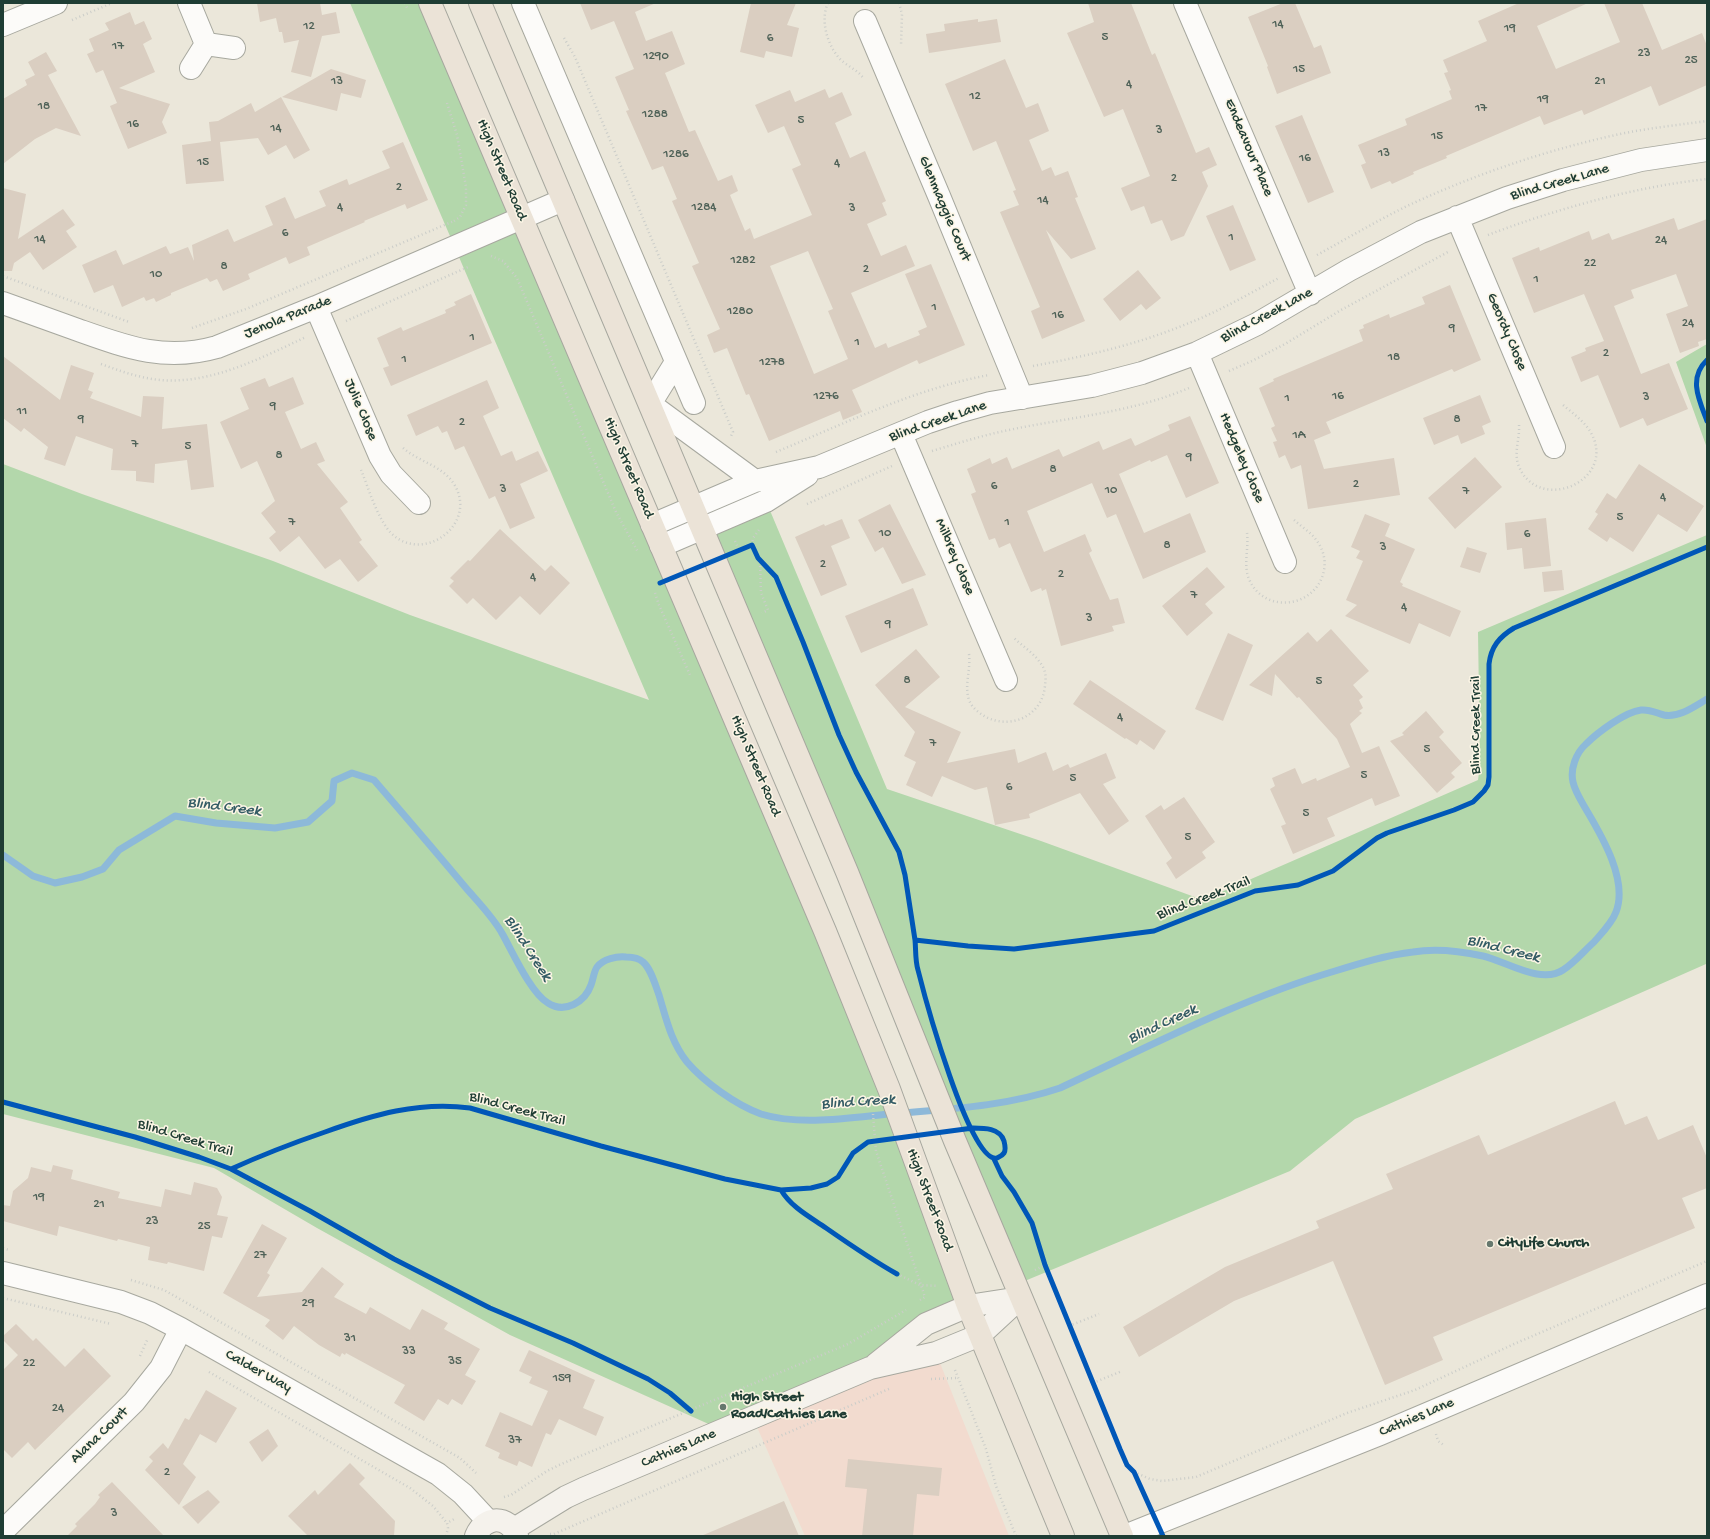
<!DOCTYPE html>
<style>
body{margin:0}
#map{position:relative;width:1710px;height:1539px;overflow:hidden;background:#ebe7da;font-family:"Gochi Hand",sans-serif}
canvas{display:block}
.frame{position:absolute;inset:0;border:4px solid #1f3d34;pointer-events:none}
</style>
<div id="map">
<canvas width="1710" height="1539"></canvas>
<div class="frame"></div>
</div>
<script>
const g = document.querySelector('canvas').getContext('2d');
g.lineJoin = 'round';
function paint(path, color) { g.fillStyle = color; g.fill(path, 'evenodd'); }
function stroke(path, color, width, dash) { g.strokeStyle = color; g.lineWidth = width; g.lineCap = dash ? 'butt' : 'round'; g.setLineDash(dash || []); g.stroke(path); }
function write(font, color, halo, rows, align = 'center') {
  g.font = font + ' "Gochi Hand",sans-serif'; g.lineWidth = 3; g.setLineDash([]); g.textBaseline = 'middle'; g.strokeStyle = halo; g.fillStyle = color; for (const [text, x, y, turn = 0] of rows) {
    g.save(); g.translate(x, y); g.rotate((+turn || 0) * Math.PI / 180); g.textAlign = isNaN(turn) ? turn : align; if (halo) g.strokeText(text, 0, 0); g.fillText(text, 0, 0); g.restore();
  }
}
paint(new Path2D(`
 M936,1353L1009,1536H805L753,1418Z`), '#f2dbcf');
paint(new Path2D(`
 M350,3H430L968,1306L870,1368L722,1430L510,1335L317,1228L214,1168L3,1114V464L82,494L273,561L410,615L649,700Z
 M1707,344V448L1676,362Z
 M766,501L887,789L1041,841L1203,900L1478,780L1480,765L1478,632L1707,535L1706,964L1355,1119L1290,1171L1015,1285L702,528Z`), '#b3d7ab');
stroke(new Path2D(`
 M3,855L33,876L55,883L82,877L103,869L119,850L175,816L216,823L275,828L308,822L332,801L334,781L352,773L374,780C405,816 436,852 466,888C479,903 494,918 503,935C513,953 531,993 548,1003C565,1014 585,1002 591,985C593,980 594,971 597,967C603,959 617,956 626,957C631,957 639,958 643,962C651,969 655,984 659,995C666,1018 671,1042 687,1062C704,1082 736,1105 761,1114C800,1126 849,1118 889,1114C947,1109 1004,1107 1060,1088C1150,1046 1240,999 1335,971C1361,963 1387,955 1413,952C1435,948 1460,951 1483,956C1505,961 1541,985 1563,970C1574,963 1584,951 1594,942C1602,933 1612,923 1616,912C1628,881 1603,838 1587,811C1582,802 1575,792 1573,782C1570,769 1576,753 1586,744C1598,732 1625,712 1641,710C1650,709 1656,713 1664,715C1679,718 1695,706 1707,699`), '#8db9d9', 7);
paint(new Path2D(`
 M257,3H320L322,15L336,12L340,33L322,36L311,77L291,72L299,40L284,43L282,32H279L276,18L260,22Z
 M580,3H656L635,12L646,41L672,31L685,64L665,73L689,132L695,130L718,181L732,175L738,191L730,195L745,231L750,228L754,239L812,215L792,169L801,165L784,126L768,133L755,105L790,90L795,102L825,89L829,98L842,92L852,115L835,123L850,158L865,151L886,201L882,203L887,215L867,224L881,256L906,245L915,266L851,293L875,348L886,343L888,348L920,335L918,331L927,327L905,274L931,264L965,345L919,364L917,360L852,390L862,412L843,420L840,411L769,441L749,394L746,395L727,348L714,353L707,335L720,329L692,266L699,263L672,201L677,199L663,166L652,170L626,111L629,110L615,77L634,69L614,21L591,30ZM808,251L833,309L828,311L848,359L814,374L770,266Z
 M751,3H796L787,25L799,28L792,57L766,51L764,58L740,52Z
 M1088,3H1131L1152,55L1155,53L1196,153L1209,147L1217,165L1202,172L1208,186L1184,236L1171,241L1162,220L1151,224L1144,206L1131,211L1121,188L1150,176L1123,109L1104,117L1067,33L1094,22Z
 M1283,3H1295L1314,48L1321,45L1331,73L1277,94L1267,67L1268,66L1248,17Z
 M1519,3H1588L1537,26L1556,69L1620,42L1604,3H1642L1662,50L1702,33L1707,46V85L1659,106L1651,86L1584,115L1582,110L1544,125L1540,116L1446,156L1447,158L1413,172L1414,174L1392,184L1390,181L1371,189L1361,165L1366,163L1358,145L1407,125L1405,119L1452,99L1449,91L1451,90L1444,73L1448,72L1443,60L1487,41L1478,21Z
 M130,12L135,25L144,21L152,39L143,44L155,72L119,88L170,104L162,122L167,133L128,149L110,106L117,103L103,70L96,73L87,54L94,51L89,39L109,30L105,23Z
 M978,19V22L997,19L1001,42L929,53L926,34L945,31L944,24Z
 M46,52L57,71L48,75L81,136L56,128L35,139L3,164V99L27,85L25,80L35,75L28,62Z
 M1005,59L1026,108L1038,103L1049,131L1029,140L1042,171L1051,167L1055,176L1068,171L1078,197L1075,198L1096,249L1071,259L1046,230L1085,321L1042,339L1031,311L1040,307L1000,212L1019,205L1013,191L1016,190L996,141L973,151L945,84Z
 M331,69L366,80L361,98L341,93L337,111L282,97Z
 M281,97L310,150L294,159L286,145L268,155L258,138L220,142L224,181L186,184L182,145L211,141L209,122L218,121L251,103L255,112Z
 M1302,115L1334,192L1308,203L1275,126Z
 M403,142L428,200L407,209L405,204L364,221L365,222L307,247L310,255L289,264L286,257L248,274L250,279L223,291L217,279L210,282L207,278L171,293V295L156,302L154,298L146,301L144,297L122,307L113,285L94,293L82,265L116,250L123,265L166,246L170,254L188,247L194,261L192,245L228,229L234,242L273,225L265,206L285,197L295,219L326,206L319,191L347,179L349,185L390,168L382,151Z
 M3,188L26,194L18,239L63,209L75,225L66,231L77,247L43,270L30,252L14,263L12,271H3Z
 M1233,205L1256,260L1230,271L1206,216Z
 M1674,218L1678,230L1707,219V339L1698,342L1699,346L1680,353L1666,314L1688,306L1676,274L1631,290L1634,298L1614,306L1641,374L1669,363L1688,409L1647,426L1643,418L1620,428L1598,375L1581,382L1571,357L1586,351L1585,348L1604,341L1584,294L1534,313L1512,258L1539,247L1540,251L1589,231L1592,240L1609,233L1612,240Z
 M1138,270L1161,298L1146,310L1141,304L1120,321L1103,299Z
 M1450,285L1481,360L1454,372L1452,369L1326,422L1331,433L1314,440L1324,469L1394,458L1400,495L1308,509L1301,465L1291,469L1285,455L1279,458L1273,442L1277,441L1271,428L1275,426L1259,388L1274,381L1273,379L1363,341L1359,330L1364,328L1363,325L1389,314L1390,318L1425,304L1422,297Z
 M471,294L492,343L391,386L383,368L389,366L377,338L401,327L403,331L446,313L445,310L456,305L454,302Z
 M3,356L60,400L71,365L94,373L88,390L93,392L90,398L141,417L143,396L164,397L162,429L207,424L214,487L191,490L187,460L155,464L154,483L136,481V471L111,470L113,449L76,436L65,466L44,459L48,447L24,428L21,432L3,418Z
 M293,377L304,404L285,412L301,449L316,442L325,461L317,464L348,502L340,508L362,540L359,542L378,566L358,582L340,559L325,569L299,536L280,552L269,538L276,532L261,513L275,501L257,461L241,469L220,422L249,409L240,388L265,378L269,387Z
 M487,380L499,408L483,416L501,456L512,451L516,461L538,451L548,471L520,484L535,518L510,529L495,496L489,499L464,446L455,450L447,431L442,433L438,426L416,436L407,415Z
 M1480,395L1491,422L1482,426L1485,434L1461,444L1458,435L1434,445L1423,418Z
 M1190,416L1219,483L1186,498L1167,455L1151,462L1150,460L1119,474L1144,533L1190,513L1206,552L1143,579L1116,514L1107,518L1092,483L1027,511L1044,552L1085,534L1092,551L1089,553L1110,600L1118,598L1125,623L1112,626L1114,631L1061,646L1046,589L1042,591L1041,588L1031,592L1010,543L999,548L995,538L989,540L971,494L976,492L967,469L990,458L992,464L1007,457L1012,469L1059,449L1063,457L1099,441L1103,450L1131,438L1135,446L1170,430L1168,425Z
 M1475,457L1502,487L1455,529L1428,498Z
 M1639,464L1704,506L1687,532L1658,514L1633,552L1610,537L1607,542L1588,529L1598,514L1595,512L1607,493L1616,499Z
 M890,504L926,575L902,584L883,547L875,552L858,520Z
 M1365,514L1390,524L1385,536L1415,549L1400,582L1403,584L1402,586L1461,611L1450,637L1419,623L1410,644L1345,616L1357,605L1346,600L1363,561L1356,558L1360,551L1351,547Z
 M1546,518L1551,566L1524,569L1522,548L1507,550L1505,523Z
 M842,519L850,538L831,546L847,585L821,596L795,537L824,524L825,526Z
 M500,529L545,571L551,565L570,583L540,615L520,596L496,620L473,598L467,604L449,586L454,581L450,578L468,560L470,561Z
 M1467,547L1487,553L1480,573L1460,567Z
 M1207,567L1225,587L1205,604L1213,613L1187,636L1162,606Z
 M1562,570L1564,590L1544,592L1542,572Z
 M913,588L928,625L861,653L845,616Z
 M1331,629L1369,671L1353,685L1363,697L1359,700L1363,708L1359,711L1362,713L1350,724L1362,753L1379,746L1400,796L1375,806L1372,798L1327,818L1335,836L1293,854L1281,826L1286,824L1270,789L1275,786L1272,778L1295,768L1302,784L1316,778L1317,781L1350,767L1337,739L1299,697L1297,698L1275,674L1272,696L1249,685L1308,632L1317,642Z
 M1228,633L1253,645L1223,721L1195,709Z
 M916,649L940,677L905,707L961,732L947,763L1015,749L1018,763L1046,752L1053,771L1068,764L1070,768L1106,753L1116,778L1103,784L1129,821L1109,835L1080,793L1029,814L1030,818L995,825L987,787L975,790L942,776L932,797L906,785L916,762L904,756L915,732L875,685Z
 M1090,680L1166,731L1154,750L1140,740L1137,745L1126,738L1125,739L1073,704Z
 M1426,711L1444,732L1439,737L1462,763L1451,773L1455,777L1437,793L1390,741L1404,735L1402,733Z
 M1184,797L1215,842L1202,852L1206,858L1176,879L1166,863L1172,858L1145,816L1161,805L1164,810Z
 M1615,1101L1625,1125L1647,1116L1658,1140L1693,1125L1707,1158V1188L1682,1198L1695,1228L1433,1337L1443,1360L1385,1385L1333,1261L1234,1301L1139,1357L1123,1327L1225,1267L1319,1228L1316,1221L1393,1189L1386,1174L1479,1135L1488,1155Z
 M53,1165L73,1170L71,1179L120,1192L118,1198L161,1207L165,1189L191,1195L194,1182L217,1188L222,1197L217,1215L228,1217L222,1238L212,1236L204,1271L168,1262L167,1264L148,1260L150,1247L118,1239L117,1241L59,1226L57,1236L3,1221V1205L10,1206L13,1191L28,1178L31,1167L51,1172Z
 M262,1224L287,1238L267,1273L270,1275L257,1297L302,1292L322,1267L344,1284L334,1297L366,1314L370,1307L410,1330L422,1309L448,1323L444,1329L480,1349L465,1375L476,1381L462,1405L452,1399L448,1405L438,1399L424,1421L394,1403L405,1385L346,1353L345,1355L342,1353L340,1357L319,1345L294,1326L283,1340L265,1326L270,1320L223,1293Z
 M16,1324L33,1341L36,1338L65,1367L84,1348L111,1376L35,1450L28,1442L12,1458L3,1449V1370L18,1355L3,1340V1336Z
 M529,1350L595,1380L583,1408L604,1417L596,1436L559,1419L551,1435L546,1433L532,1467L519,1461L517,1466L498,1458L500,1453L485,1446L500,1412L532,1426L548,1391L529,1383L532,1377L519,1371Z
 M206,1390L237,1408L216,1443L200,1434L183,1464L196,1477L179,1505L145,1470L153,1461L149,1457L163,1443L168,1449L185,1418L189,1420Z
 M268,1429L278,1446L262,1462L249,1442Z
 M848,1459L942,1468L939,1496L917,1494L913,1536H862L867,1489L845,1487Z
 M350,1463L365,1478L359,1484L395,1521L394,1536H308L288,1516L315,1490L318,1495Z
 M112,1482L164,1536H67L77,1526L75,1524L95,1504L100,1497L98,1495Z
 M208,1490L220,1502L198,1524L182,1507Z
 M784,1501L799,1536H701Z`), '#dacec1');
const street = new Path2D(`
 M189,3L206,44
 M523,3L694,403
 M1185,3L1310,294
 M865,21L939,196L1022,398
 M3,25L56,3
 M191,68L206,44L234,48
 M1457,217L1554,447
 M3,303C28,312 53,321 78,330C126,347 165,362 217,347L316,307L563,200
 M316,307L380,456L391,474L419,503
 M1197,353L1285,562
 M676,362L650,404L755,481
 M901,434L1006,680
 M652,525L755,481L819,467L928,422L958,412L990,403L1092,386L1142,373L1197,353L1257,324L1349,270L1421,232L1507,198L1563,180L1641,160L1707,150
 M661,546L766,501L807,475
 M3,1273L121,1302L150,1313L181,1329L438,1474L463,1494L489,1522
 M3,1531L134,1402L161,1368L181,1329
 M1125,1536L1380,1434L1707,1295`);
const secondary = new Path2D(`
 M876,1364L926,1324L968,1306L1020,1298
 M514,1529L566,1497L583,1489L870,1368L936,1353L980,1335L1020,1298
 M476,1536C485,1515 508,1515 517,1536`);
const primary = new Path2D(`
 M430,3L825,931L889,1089L968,1306L1063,1536
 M480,3L847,872L955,1141L1122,1536`);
stroke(street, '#a7a89f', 24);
stroke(secondary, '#a7a89f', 24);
stroke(primary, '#a7a89f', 24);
stroke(new Path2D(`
 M405,3L408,10
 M828,3C820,20 827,45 840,59C847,66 858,70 864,79
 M899,3L902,14L901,46
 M72,20L112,3
 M564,38L575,57L733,432L731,436
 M447,103L457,135L466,187V205L460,217L454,221
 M1488,235C1556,209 1634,187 1707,179
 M1317,255C1346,239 1375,222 1405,207C1473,175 1546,150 1620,134C1649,128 1678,125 1707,121
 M491,256L503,261L517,278L616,512L638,552
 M3,276L129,322
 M346,321L468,267
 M192,328L246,309L454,221
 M101,364C115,369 128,374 142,377C200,391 256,360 306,337
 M1033,366C1087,356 1139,344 1189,323C1220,311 1250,293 1279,278
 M1229,371L1252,361L1285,344L1341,310L1448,252
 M1519,425C1520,438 1514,451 1518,464C1536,516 1620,481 1590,431C1583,420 1572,413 1562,404
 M932,451C952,445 971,439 991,434C1057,418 1126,415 1189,388
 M776,452C846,423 914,389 989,375
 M361,470C369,489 377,518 391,533C423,565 479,524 454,484C442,465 418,462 402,447
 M807,504L892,466
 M1247,533C1249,548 1243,565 1249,579C1264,615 1317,608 1324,570C1326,560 1323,549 1317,541C1311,532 1300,526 1292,518
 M735,541L739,550
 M752,545L753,538L759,530
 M760,562L761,593L768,610L762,613
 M655,593L659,605L690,675
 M969,654C971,670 964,685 969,700C972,708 979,713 986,717C1012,730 1043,715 1045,685C1046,679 1046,673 1043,667C1036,654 1023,647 1013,637
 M873,1114L876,1151L925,1297L920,1300
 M3,1248L9,1250
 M1035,1270L1045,1265
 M897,1274L920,1285L938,1286
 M131,1280L164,1290L460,1458L476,1473
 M3,1298L111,1324
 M1069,1326L1099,1314
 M140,1356L148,1338
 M955,1370L986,1449L996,1486L1016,1536
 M209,1372L410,1488L433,1506L447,1523
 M931,1379L958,1378
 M1093,1383L1122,1371
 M1436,1434L1438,1441L1445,1446
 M1134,1472L1150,1479L1162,1481L1196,1477L1347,1413L1415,1390L1514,1344L1707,1261
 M504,1497L511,1495L547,1471L559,1465L848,1344L906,1310
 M550,1534H554L891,1388
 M446,1536L448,1528L447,1523L456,1518`), '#cbcdc9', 2.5, [1, 3]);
stroke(street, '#fcfbf9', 22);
stroke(secondary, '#f5f2ec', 22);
stroke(primary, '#ebe3d7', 22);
stroke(new Path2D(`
 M1707,360C1688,378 1699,400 1707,421
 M660,583L752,545L758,558L776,577L803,642L839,735L856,772L899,852L905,875L915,940
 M3,1102L135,1137L199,1157L231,1169C262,1155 293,1143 325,1132C372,1115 419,1101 470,1108L601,1146L725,1179L781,1190L811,1188L827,1184L838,1177L853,1153L868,1142L973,1128C984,1128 1000,1128 1004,1141C1005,1145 1006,1150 1004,1153C1002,1156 999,1157 997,1158C970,1165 924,994 918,970C915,960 916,950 915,940L968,946L1014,949L1154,931L1255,891L1298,885L1333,871L1377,838L1387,833L1454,810L1473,802L1484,791L1488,785L1489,777V664C1491,647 1499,637 1514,628L1707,547
 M994,1159L1002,1176L1014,1192L1032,1223L1045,1265L1120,1449L1127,1465L1134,1472L1163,1536
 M231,1169L310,1211L394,1259L490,1308L573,1343L648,1379L670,1393L691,1411
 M781,1190C791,1207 810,1217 826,1228C849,1244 872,1260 897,1274`), '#0057b8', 5);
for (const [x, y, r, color] of [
 [1490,1244,4,"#66786e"],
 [723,1407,4,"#66786e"]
]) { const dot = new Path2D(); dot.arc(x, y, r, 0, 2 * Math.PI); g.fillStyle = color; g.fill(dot); stroke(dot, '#fcf5e5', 1.5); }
write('13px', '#4e6157', null, [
 ["14",1278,25],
 ["12",309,27],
 ["19",1510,29],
 ["5",1105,38],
 ["6",770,39],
 ["17",118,47],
 ["23",1644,54],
 ["1290",656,57],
 ["25",1691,61],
 ["15",1299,70],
 ["13",337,82],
 ["21",1600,82],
 ["4",1129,85],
 ["12",975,97],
 ["19",1543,100],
 ["18",44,107],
 ["17",1481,109],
 ["1288",655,115],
 ["5",801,121],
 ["16",133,125],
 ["14",276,129],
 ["3",1159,131],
 ["15",1437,137],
 ["13",1384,154],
 ["1286",676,155],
 ["16",1305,159],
 ["15",203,163],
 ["4",837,164],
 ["2",1174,179],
 ["2",399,188],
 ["14",1043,201],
 ["4",340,208],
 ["1284",704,208],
 ["3",852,209],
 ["6",285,234],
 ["1",1231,238],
 ["14",40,240],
 ["24",1661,241],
 ["1282",743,261],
 ["22",1590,264],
 ["8",224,267],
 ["2",866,270],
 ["10",156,275],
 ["1",1536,280],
 ["1",934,308],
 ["1280",740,312],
 ["16",1058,316],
 ["24",1688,324],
 ["9",1452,329],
 ["1",472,338],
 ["1",857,343],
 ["2",1606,354],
 ["18",1394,358],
 ["1",404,360],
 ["1278",772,363],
 ["1276",826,397],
 ["16",1338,397],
 ["3",1646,398],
 ["1",1287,399],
 ["9",273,407],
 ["11",22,412],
 ["9",81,420],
 ["8",1457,420],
 ["2",462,423],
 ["1A",1299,436],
 ["7",135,445],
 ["5",188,447],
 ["8",279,456],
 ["9",1189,458],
 ["8",1053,470],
 ["2",1356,485],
 ["6",994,487],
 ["3",503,490],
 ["10",1111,491],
 ["7",1466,492],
 ["4",1663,498],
 ["5",1620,518],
 ["7",292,523],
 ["1",1007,523],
 ["10",885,534],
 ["6",1527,535],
 ["8",1167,546],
 ["3",1383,548],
 ["2",823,565],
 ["2",1061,575],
 ["4",533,578],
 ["7",1194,596],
 ["4",1404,608],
 ["3",1089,619],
 ["9",888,625],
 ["8",907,681],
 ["5",1319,682],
 ["4",1120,718],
 ["7",933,744],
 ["5",1427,750],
 ["5",1364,776],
 ["5",1073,779],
 ["6",1009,788],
 ["5",1306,814],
 ["5",1188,838],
 ["19",39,1198],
 ["21",99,1205],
 ["23",152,1222],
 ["25",204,1227],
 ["27",260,1256],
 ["29",308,1304],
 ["31",350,1339],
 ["33",409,1352],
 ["35",455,1362],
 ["22",29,1364],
 ["159",562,1379],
 ["24",58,1409],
 ["37",515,1441],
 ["2",167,1473],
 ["3",114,1514]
]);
write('15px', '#1f3d34', '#fcf5e5', [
 ["Endeavour Place",1248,148,67],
 ["High Street Road",501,170,67],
 ["Blind Creek Lane",1560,183,-16],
 ["Glenmaggie Court",944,209,67],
 ["Blind Creek Lane",1267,316,-28],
 ["Jenola Parade",288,318,-22],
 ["Geordy Close",1506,332,67],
 ["Julie Close",360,410,67],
 ["Blind Creek Lane",938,422,-19],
 ["Hedgeley Close",1241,458,67],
 ["High Street Road",628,468,67],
 ["Milbrey Close",954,557,67],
 ["Blind Creek Trail",1477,725,-90],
 ["High Street Road",755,766,67],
 ["Blind Creek Trail",1204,899,-21],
 ["Blind Creek Trail",517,1110,15],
 ["Blind Creek Trail",185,1139,17],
 ["High Street Road",929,1200,69],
 ["Calder Way",258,1372,29],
 ["Cathies Lane",1417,1418,-23],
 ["Alana Court",100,1436,-44],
 ["Cathies Lane",679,1449,-23]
]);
write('bold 15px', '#1f3d34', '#fcf5e5', [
 ["CityLife Church",1498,1244],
 ["High Street",731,1398],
 ["Road/Cathies Lane",731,1415]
], 'left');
write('italic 16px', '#345c65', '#fcf5e5', [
 ["Blind Creek",224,808,7],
 ["Blind Creek",527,949,57],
 ["Blind Creek",1503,950,14],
 ["Blind Creek",1163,1025,-25],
 ["Blind Creek",858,1103,-4]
]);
</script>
